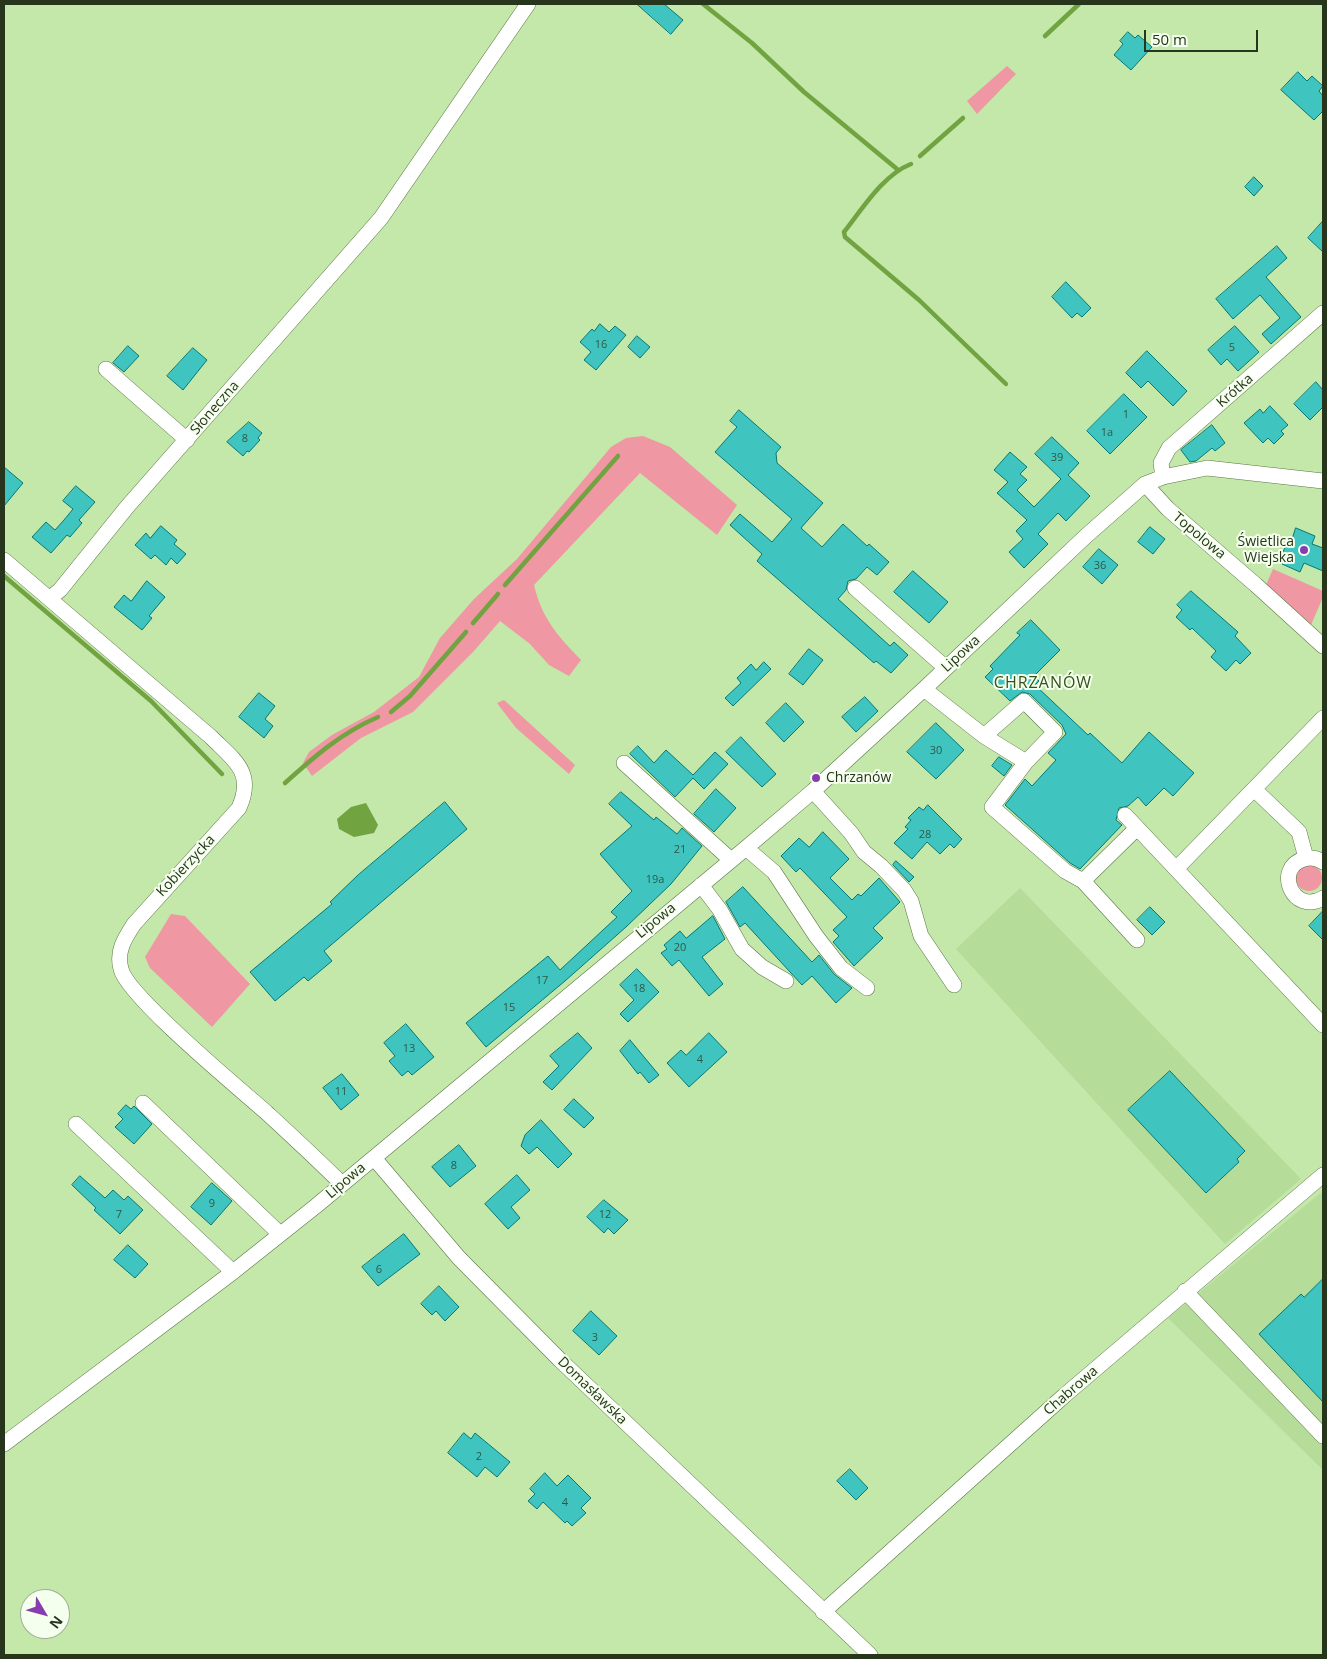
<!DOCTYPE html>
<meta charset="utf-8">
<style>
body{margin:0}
#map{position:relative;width:1327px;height:1659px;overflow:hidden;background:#c4e7aa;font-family:"Open Sans",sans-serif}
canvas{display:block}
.frame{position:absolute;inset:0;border:5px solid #28351d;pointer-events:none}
.north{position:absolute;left:20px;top:1589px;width:50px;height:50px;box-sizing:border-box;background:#f4ffed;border:1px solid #a2ae9a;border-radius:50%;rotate:127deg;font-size:14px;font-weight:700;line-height:20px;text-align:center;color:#28351d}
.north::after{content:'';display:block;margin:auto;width:18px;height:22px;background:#883daf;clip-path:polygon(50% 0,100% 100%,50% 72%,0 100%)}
.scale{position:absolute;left:1144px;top:30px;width:114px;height:22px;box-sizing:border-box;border:2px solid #28351d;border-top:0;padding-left:6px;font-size:15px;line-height:18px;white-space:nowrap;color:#28351d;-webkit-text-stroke:4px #f4ffed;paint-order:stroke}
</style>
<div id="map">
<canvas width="1327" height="1659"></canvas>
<div class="frame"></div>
<div class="north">N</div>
<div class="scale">50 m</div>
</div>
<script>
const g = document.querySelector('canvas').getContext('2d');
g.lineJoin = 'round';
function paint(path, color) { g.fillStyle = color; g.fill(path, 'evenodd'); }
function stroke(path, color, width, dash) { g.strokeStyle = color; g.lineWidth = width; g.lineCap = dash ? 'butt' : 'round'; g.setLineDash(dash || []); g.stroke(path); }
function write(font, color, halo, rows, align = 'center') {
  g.font = font + ' "Open Sans",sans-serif'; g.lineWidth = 4; g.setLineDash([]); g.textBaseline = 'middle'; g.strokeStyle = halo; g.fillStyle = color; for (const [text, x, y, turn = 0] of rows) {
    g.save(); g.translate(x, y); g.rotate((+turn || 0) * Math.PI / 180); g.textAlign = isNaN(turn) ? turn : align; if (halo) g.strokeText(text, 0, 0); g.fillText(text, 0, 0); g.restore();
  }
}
paint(new Path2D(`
 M1020,888L1301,1179L1225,1244L956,949Z
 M1323,1191V1470L1168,1318Z`), '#b6dc99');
paint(new Path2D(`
 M1007,66L1016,74L977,114L967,101Z
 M643,436L670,447L737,505L717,535L640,473L534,585C542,619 558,636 581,660L569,676L549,665L530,644L500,621L474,651L413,712L361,738L312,776L303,763L309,752L332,735L374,712L419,677L440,638L474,599L517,559L611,447L626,438Z
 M1273,569L1323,591V597L1311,625L1266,585Z
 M504,700L575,765L569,774L516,728L497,703Z
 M1296 878a13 13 0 1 1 26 0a13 13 0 1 1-26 0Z
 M171,914L185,916L250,984L212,1027L150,968L145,957Z`), '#ef97a2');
paint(new Path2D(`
 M366,803L378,825L374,833L354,837L339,829L337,819L351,807Z`), '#71a341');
stroke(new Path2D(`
 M703,4L752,43L804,92L897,169
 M1045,36L1079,4
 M920,156L963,118
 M911,164C883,175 863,208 844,232L845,237L919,300L1006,384
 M4,576L151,701L222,774
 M505,585L618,456
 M473,623L498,594
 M391,712L410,696L466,632
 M285,783C315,756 341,733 378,717`), '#71a341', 4.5);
const building = new Path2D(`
 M637,4H664L683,20L671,34Z
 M1128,32L1135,38L1138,35L1152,47L1131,70L1114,55L1123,44L1120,41Z
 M1298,72L1307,81L1312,76L1323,86L1319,91L1323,96V111L1314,120L1281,90Z
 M1254,177L1263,186L1254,196L1245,187Z
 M1323,221V252L1308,238Z
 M1277,246L1287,258L1266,277L1301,317L1271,344L1262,334L1280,318L1260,295L1233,319L1216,299Z
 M1066,282L1091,308L1082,317L1077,313L1072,318L1052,297Z
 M600,324L609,332L615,326L626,335L596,370L584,360L591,352L580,342L592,329L594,331Z
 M1235,326L1259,352L1238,371L1227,359L1221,365L1208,350Z
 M637,336L650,347L640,358L628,347Z
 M128,346L139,356L124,372L113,363Z
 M193,348L207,360L183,390L167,376Z
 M1147,351L1187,391L1173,406L1148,381L1141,388L1126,373Z
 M1316,382L1323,390V407L1310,420L1294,404Z
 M1124,394L1147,417L1110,454L1087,431Z
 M1270,406L1288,425L1281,431L1284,434L1274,444L1268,438L1263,443L1244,423L1260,409L1263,413Z
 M739,410L781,447L776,453L777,463L823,503L801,528L822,547L843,524L867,546L869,544L889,562L877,575L867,567L856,579L848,581L846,590L838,599L890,646L894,642L908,655L891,673L876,661L874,663L757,561L762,554L730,525L740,514L772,542L792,519L715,452L737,427L730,421Z
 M249,422L262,433L258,438L260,440L249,452L247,451L243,456L227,442Z
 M1212,425L1225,443L1215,451L1212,448L1196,461L1190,462L1181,450Z
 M1052,437L1079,463L1068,475L1090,496L1066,521L1058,513L1038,534L1048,544L1024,568L1009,552L1023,539L1016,531L1027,520L997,493L1008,482L994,470L1010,452L1027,467L1020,474L1027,480L1017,490L1034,507L1061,479L1035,454Z
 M4,467L23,483L4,506Z
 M76,486L95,502L79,520L82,523L70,537L67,535L51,553L32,537L46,522L55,530L64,520L73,509L63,501Z
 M161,526L177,540L174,544L186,554L177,564L171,558L166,565L155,555L151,559L135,545L146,533L150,538Z
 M1150,527L1165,539L1153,554L1138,542Z
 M1296,528L1315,536L1312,544L1323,548V571L1304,563L1300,572L1282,564L1286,553L1283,552L1290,537L1292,538Z
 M1099,549L1118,565L1102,584L1083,567Z
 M913,571L948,602L929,623L894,592Z
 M147,581L165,597L149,616L152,618L142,630L114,607L124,595L131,601Z
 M1191,591L1238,632L1235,636L1251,653L1240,664L1236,660L1226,671L1211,657L1216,651L1192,628L1190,630L1176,617L1182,610L1177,605Z
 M1031,620L1060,650L1034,676L1039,681L1035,685L1088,735L1090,733L1122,763L1149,732L1194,773L1173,796L1164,788L1146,806L1138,797L1128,806L1119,808L1116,820L1122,825L1080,869L1070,863L1005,805L1025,779L1032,786L1056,760L1048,753L1066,734L1062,725L1030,694L1022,692L1010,701L985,677L993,669L990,666L1020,635L1017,633Z
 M809,649L823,660L803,685L789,674Z
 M764,662L771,669L733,706L725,698L741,683L737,678L751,664L756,670Z
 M259,693L275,706L265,719L273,726L264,738L239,717Z
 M865,697L878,711L856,732L842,717Z
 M786,703L804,722L784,742L766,723Z
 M936,723L964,750L936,779L907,752Z
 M741,737L776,774L762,787L726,752Z
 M638,746L654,763L666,750L693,775L715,752L728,764L704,789L693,778L675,797L630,754Z
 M999,757L1012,765L1004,776L992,766Z
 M716,789L736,808L714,832L694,814Z
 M621,792L654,820L656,817L677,834L682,828L702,846L671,884L626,927L565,981L486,1047L466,1023L548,956L560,970L617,917L611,912L632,891L600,854L632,826L609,804Z
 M445,802L467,829L324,951L332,961L308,981L304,977L275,1001L250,972L332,904L330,902L358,875Z
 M928,805L962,839L954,848L950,844L940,854L927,842L912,859L894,843L908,829L905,827L911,820L908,818L919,807L923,810Z
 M823,832L849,859L830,878L852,900L858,894L861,896L879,878L900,902L873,928L883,938L854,966L833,942L839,936L833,930L847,917L800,868L796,872L781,856L799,838L809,847Z
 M896,861L914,877L909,882L893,865Z
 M743,887L812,962L819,955L834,974L852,988L836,1003L812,976L802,985L745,923L740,927L726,902Z
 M1150,907L1165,922L1152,935L1137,920Z
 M1323,911V940L1309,926Z
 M713,916L725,939L702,957L723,984L709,996L679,960L672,966L661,953L667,949L664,945L680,931L686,938Z
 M637,969L659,992L628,1022L620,1014L634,1000L620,985Z
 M406,1024L434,1057L412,1075L408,1071L402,1076L389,1061L395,1056L384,1043Z
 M578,1033L592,1048L552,1090L543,1082L559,1066L550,1056Z
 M709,1033L727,1052L689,1087L667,1063L681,1050L686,1055Z
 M630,1040L659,1075L649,1083L640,1072L638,1074L620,1051Z
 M1170,1071L1245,1151L1237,1159L1239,1162L1206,1193L1128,1110Z
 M342,1074L359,1095L341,1110L323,1088Z
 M574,1099L594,1118L584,1128L564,1110Z
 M126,1105L131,1109L134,1106L152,1124L134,1144L115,1127L123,1119L118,1114Z
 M541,1120L572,1154L558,1168L537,1147L529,1154L521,1146L525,1135Z
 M459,1145L476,1166L450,1187L432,1167Z
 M517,1175L530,1190L511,1207L520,1218L508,1229L485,1204Z
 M80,1176L105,1198L113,1190L124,1200L128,1196L143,1210L120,1234L94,1210L96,1208L72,1185Z
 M212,1183L232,1201L211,1225L191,1207Z
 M604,1200L628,1220L614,1234L608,1228L604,1233L587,1217Z
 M404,1234L420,1254L378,1286L362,1267Z
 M128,1245L148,1264L135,1278L114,1260Z
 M1323,1279V1402L1259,1334L1301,1294L1304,1297Z
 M439,1286L459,1307L445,1321L436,1311L432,1315L421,1304Z
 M591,1311L617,1336L599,1355L573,1331Z
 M464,1433L471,1439L475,1433L510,1462L497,1477L485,1467L477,1477L448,1453Z
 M850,1469L868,1488L856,1500L837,1481Z
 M545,1473L557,1486L568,1475L591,1498L581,1508L586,1513L572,1526L567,1521L565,1523L543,1502L537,1509L528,1501L535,1494L530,1489Z`);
paint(building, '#40c4c0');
stroke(building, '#047875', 1);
const minor = new Path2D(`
 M106,369L187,440
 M1163,477L1161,463L1169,448L1323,313
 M1145,484L1168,509L1256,585L1323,646
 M4,560L211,737C234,760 255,772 239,808L134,924C125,938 116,951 121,969C127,996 241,1090 267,1113C293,1137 318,1160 342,1184
 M855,588L946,668
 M50,598L60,590L127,507L381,218L528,4
 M924,689L984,736L1026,762L1055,732L1024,701L984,736
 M1323,718L1176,869L1323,1025
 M1026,762L992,807L1065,871L1083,881
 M624,763L731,860
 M1255,790L1299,832L1306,858
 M813,791L851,833L864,852L881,866L904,890L911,901L921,936L954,985
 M1125,815L1176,869
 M746,848L774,872L816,936L841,968L867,988
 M1323,862C1317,858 1311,857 1304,859C1273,868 1293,916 1323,898
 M701,885L720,910L742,949L762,967L786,981
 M1137,940L1083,881L1137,828
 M143,1103L280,1234
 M76,1124L233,1272
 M374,1158L459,1258L560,1360L870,1655
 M1185,1291L1323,1436
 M4,1444L233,1272L316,1206L746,848L813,791L924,689L1086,536L1145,484L1163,477L1207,468L1323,481
 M823,1612L1065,1395L1323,1175`);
stroke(minor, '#5a7841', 16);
stroke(minor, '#fff', 15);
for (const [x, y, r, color] of [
 [1304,550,5,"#883daf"],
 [816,778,5,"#883daf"]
]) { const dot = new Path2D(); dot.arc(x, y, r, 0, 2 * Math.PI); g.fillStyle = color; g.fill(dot); stroke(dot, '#f4ffed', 2); }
write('11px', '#2e5946', null, [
 ["16",601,345],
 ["5",1232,348],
 ["1",1126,415],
 ["1a",1107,433],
 ["8",245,439],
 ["39",1057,458],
 ["36",1100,566],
 ["30",936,751],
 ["28",925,835],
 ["21",680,850],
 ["19a",655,880],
 ["20",680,948],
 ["17",542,981],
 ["18",639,989],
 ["15",509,1008],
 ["13",409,1049],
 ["4",700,1060],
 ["11",341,1092],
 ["8",454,1166],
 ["9",212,1204],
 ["7",119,1215],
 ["12",605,1215],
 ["6",379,1270],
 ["3",595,1338],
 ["2",479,1457],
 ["4",565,1503]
]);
write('14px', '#28351d', '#f4ffed', [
 ["Krótka",1235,391,-41],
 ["Słoneczna",215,408,-49],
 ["Topolowa",1199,536,40],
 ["Lipowa",961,654,-43],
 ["Kobierzycka",186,866,-47],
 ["Lipowa",656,921,-39],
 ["Lipowa",346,1181,-40],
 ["Domasławska",592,1391,44],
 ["Chabrowa",1071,1391,-41]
]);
write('14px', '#28351d', '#f4ffed', [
 ["Świetlica",1294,542],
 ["Wiejska",1294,558],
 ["Chrzanów",826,778,"left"]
], 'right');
g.letterSpacing = '1px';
write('16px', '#36521b', '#f4ffed', [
 ["CHRZANÓW",1043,683]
]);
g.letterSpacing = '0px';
</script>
